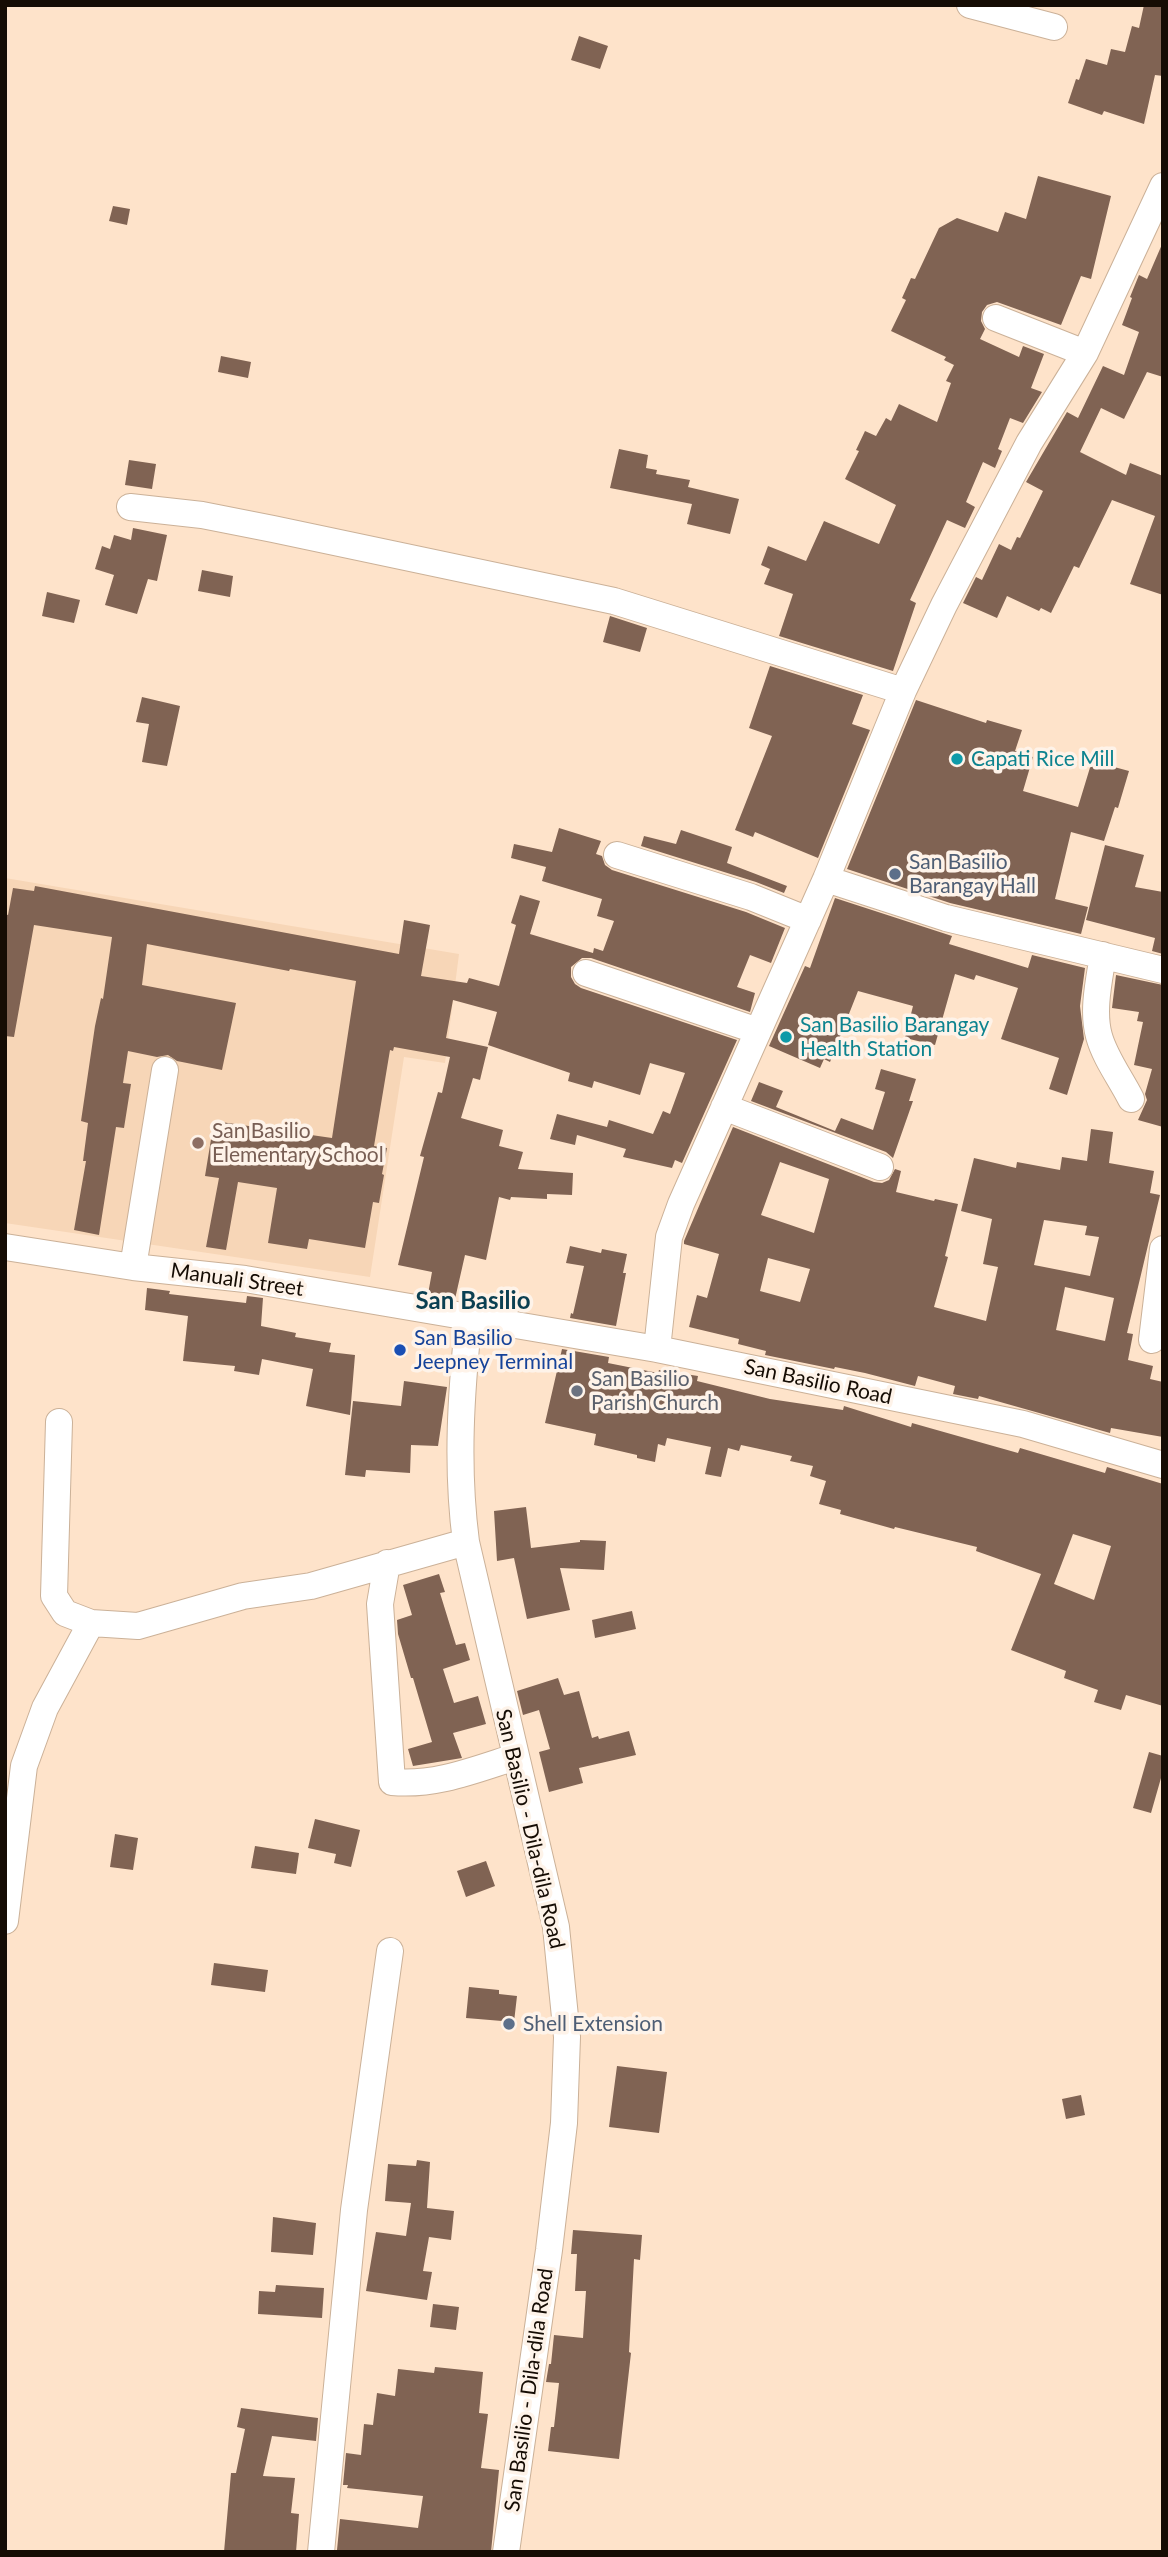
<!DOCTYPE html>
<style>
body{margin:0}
#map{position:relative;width:1168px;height:2557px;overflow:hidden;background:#fee3ca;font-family:Lato,sans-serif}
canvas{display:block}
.frame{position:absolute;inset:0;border:7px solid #150c04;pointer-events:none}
</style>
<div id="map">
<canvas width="1168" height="2557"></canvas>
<div class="frame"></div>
</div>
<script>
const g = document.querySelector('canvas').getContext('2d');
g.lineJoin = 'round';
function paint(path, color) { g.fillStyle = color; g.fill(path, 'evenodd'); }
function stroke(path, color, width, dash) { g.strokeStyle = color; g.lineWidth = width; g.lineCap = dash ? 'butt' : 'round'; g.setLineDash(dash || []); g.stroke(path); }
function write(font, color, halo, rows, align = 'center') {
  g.font = font + ' Lato,sans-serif'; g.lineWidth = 7; g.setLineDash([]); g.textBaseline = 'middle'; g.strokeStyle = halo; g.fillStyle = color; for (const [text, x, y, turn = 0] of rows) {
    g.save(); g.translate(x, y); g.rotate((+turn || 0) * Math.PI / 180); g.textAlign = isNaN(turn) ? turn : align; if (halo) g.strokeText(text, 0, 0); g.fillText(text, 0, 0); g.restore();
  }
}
paint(new Path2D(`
 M5,878L459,954L445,1063L404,1057L370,1277L5,1223Z`), '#f7d6b7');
paint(new Path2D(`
 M1144,5L1163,7V76L1155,75L1144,124L1104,111L1102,115L1068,103L1076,79L1079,80L1086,59L1107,65L1111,49L1125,52L1132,26L1139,28Z
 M579,36L608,46L600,69L571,60Z
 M1038,176L1111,196L1091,279L1081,276L1061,325L997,302L987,305L982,312L981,321L985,329L980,339L1019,357L1023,346L1044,354L1031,388L1042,392L1023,423L1010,418L998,449L1002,451L995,468L983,462L966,502L975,507L965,528L947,520L910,600L916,603L893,671L779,636L793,594L764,584L770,569L761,565L768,546L806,561L824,521L879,544L896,505L845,479L859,451L856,450L865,431L876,436L886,418L891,421L899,404L937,422L951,383L946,381L954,365L944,360L946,357L891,331L906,300L902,298L911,278L915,279L939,228L957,218L998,232L1005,212L1026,219Z
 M113,206L130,209L127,225L109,221Z
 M1163,242V377L1147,372L1124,419L1101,408L1080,452L1126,475L1130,463L1163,476V595L1130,584L1155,516L1112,500L1079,568L1074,566L1051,613L1041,608L1039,611L1007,596L997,618L963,603L976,577L982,580L999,544L1011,550L1017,537L1020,538L1043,491L1026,482L1067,412L1078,418L1103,366L1124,375L1139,332L1122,325L1132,298L1130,297L1139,275L1147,279Z
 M221,356L251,362L248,378L218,372Z
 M619,449L648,455L646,468L657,470L656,474L690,480L688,487L739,499L730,534L687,524L692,504L610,488Z
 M129,460L156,464L152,489L125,485Z
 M133,528L167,535L157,581L148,579L137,614L105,605L114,575L95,569L102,546L110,549L114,535L131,540Z
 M202,570L233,576L230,597L198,591Z
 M47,592L80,600L74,623L42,616Z
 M610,616L647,628L640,652L603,642Z
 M770,666L863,695L852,724L870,730L818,858L755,832L753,837L735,830L772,736L749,728Z
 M142,697L180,706L167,766L142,762L149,724L136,722Z
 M916,700L986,723L987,720L1022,730L1015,751L1033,757L1023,791L1078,807L1092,761L1129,771L1118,808L1115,807L1104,841L1071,832L1055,899L1088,907L1081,934L950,903L847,869Z
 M559,828L601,841L596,854L602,856L605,865L612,870L746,912L785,928L771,963L750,955L737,987L755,993L750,1012L591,958H582L571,967V977L575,984L581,988L737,1040L682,1163L675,1160L672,1168L623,1157L626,1149L577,1135L575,1145L550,1139L557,1114L607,1127L609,1120L653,1134L663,1111L670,1114L685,1073L650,1063L640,1095L594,1081L592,1088L568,1081L570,1073L488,1045L497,1012L453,1000L446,1038L488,1047L480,1080L473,1078L461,1118L503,1130L499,1146L523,1152L518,1169L573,1173L572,1195L547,1194V1199L511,1197L510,1200L499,1197L486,1260L465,1255L455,1299L428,1294L432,1272L398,1265L424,1157L420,1156L438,1092L442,1093L450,1057L394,1047L393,1051L390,1050L374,1146L387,1148L382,1174L384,1175L379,1203L373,1202L365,1248L309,1239L307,1249L268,1243L277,1188L238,1182L226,1250L206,1247L219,1178L205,1176L214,1121L332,1138L356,981L290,969L289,971L147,944L142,985L236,1003L222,1070L177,1061L168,1055L157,1057L128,1051L123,1083L131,1084L124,1128L116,1127L99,1235L74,1230L86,1161H83L88,1123L81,1121L95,1026L101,998L103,999L112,937L34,925L14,1037L5,1036V914L8,915L13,888L34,891L35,886L399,954L404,920L430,925L421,976L467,983L469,978L499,986L516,925L511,923L520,895L540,901L530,934L593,953L594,948L603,951L614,921L597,916L602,899L542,881L546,867L511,858L514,844L552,852Z
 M681,830L732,847L727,863L787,886L784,893L756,882L641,846L644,836L676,844Z
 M1105,845L1144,855L1135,887L1163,892V954L1152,951L1155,938L1086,920Z
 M835,898L952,936L949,944L1028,968L1032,955L1085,968L1080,1006L1084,1039L1067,1095L1049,1089L1059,1058L1001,1039L1018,988L976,975L974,980L955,974L935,1045L905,1038L913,1006L858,991L830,1062L824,1059L820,1068L769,1046L805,966L810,968Z
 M1116,975L1163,985V1127L1138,1120L1147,1100L1145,1094L1152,1069L1134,1065L1143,1022L1137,1021L1139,1012L1112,1008Z
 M881,1069L916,1079L909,1101H913L893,1158L886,1152L751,1101L759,1082L783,1091L776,1107L835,1131L841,1118L873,1130L885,1092L875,1089Z
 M733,1127L874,1182L882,1183L889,1180L895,1169L901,1171L896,1192L934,1201L935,1199L958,1204L945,1256L948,1257L934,1307L986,1321L998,1267L983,1264L992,1219L961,1211L974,1158L1016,1168L1017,1162L1060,1170L1062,1157L1087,1161L1091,1129L1113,1132L1109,1163L1154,1171L1150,1193L1160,1195L1127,1333L1133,1334L1128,1360L1153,1366L1150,1379L1163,1382V1437L1111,1428L1110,1433L979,1396L978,1399L953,1394L955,1386L918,1376L915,1386L865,1373L835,1367L834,1369L765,1355L766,1351L738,1344L739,1339L689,1327L697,1295L707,1298L719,1254L684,1244V1241ZM780,1162L829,1179L814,1233L761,1215ZM1044,1220L1087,1226L1085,1235L1099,1237L1090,1276L1034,1265ZM768,1258L810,1269L800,1302L760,1291ZM1065,1287L1114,1298L1105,1341L1056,1330Z
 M570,1246L601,1253L602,1249L627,1254L623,1273H626L616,1326L570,1318L571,1313L573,1314L584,1266L566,1263Z
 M147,1288L170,1291L169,1294L246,1303L247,1296L263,1298L261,1326L296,1333L295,1337L331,1343L329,1352L355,1355L350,1415L306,1406L313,1369L262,1359L259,1375L234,1371L235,1366L183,1361L188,1316L145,1310Z
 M562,1349L609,1357L608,1363L658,1373L659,1370L698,1376L697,1381L770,1399L843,1410L844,1406L911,1427L912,1423L1018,1453L1020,1448L1105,1473L1107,1467L1163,1484V1706L1126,1695L1121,1710L1094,1702L1098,1690L1064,1678L1066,1671L1011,1650L1041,1574L976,1551L977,1547L895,1527L894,1529L840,1514L841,1510L819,1504L826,1481L810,1476L813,1466L790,1461L792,1456L741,1445L739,1451L728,1448L721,1477L705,1474L711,1447L667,1438L665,1446L658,1444L655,1462L637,1458V1455L594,1445L596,1434L545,1423ZM1073,1534L1111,1546L1094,1600L1054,1584Z
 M404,1381L447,1387L438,1446L411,1445L410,1473L366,1470L365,1477L345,1475L353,1401L401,1406Z
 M526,1507L531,1548L580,1542V1540L606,1541L604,1570L560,1568L570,1610L527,1619L514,1558L497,1561L494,1511Z
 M439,1574L445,1592L440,1593L456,1645L465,1643L470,1660L443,1669L454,1703L478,1696L486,1724L453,1733L462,1758L413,1766L408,1749L432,1742L413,1678H411L398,1634L397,1620L412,1615L403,1585Z
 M632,1611L636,1629L595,1638L592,1620Z
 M558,1678L564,1695L579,1691L592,1738L598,1736L599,1739L629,1731L636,1755L579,1768L583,1783L549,1792L539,1752L550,1749L539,1710L523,1715L517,1691Z
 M1149,1752L1163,1756V1771L1151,1813L1133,1808Z
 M315,1819L360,1830L351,1867L334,1863L336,1854L308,1848Z
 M115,1834L138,1838L133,1870L110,1867Z
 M255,1846L299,1853L296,1874L251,1868Z
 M486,1861L495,1886L466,1897L457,1871Z
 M214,1963L268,1970L265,1992L211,1985Z
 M469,1987L499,1990V1994L517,1996L514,2022L466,2018Z
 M617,2066L667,2072L659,2133L609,2127Z
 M1081,2095L1085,2115L1066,2119L1062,2099Z
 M417,2160L430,2162L427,2208L454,2211L451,2240L429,2237L423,2271L432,2272L427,2300L366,2291L376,2232L406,2236L411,2203L385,2201L388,2164L416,2166Z
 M273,2217L316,2223L313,2255L271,2252Z
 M573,2230L642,2235L640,2260L634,2259L629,2352L631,2353L619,2459L548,2451L551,2427H554L559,2383L546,2382L549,2364H551L554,2335L583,2338L586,2291H575L577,2254H571Z
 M276,2285L324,2288L322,2318L258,2314L259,2291L275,2292Z
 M433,2304L459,2307L456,2330L430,2327Z
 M435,2367L483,2372L479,2413L488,2414L481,2468L499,2470L491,2552L337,2550L340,2519L418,2528L423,2496L347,2488L348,2485H343L346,2453L361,2455L364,2424L373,2425L377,2393L395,2396L398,2369L434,2373Z
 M241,2408L318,2418L316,2441L272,2436L263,2476L295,2478L291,2513L299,2514L296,2552H224L231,2473H236L245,2429L237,2427Z`), '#806353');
const minor = new Path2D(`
 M970,5L1054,27
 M996,318L1085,353
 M130,507L202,515L273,529L614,601L903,691
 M617,855L751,897L808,920
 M826,879L946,918L1163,970
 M1103,955C1099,981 1092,1011 1099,1036C1105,1058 1121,1079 1131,1099
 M586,973L758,1031
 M724,1107L880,1167
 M5,1247L133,1267L245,1279L657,1349L1023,1424L1163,1465
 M133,1267L165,1070
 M469,1316C461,1393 456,1465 466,1542L556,1927L567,2037L564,2123L549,2250L506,2552
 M1152,1340L1163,1249
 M657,1349L669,1237L681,1204L826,879L903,691L944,605L1029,443L1085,353L1163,186
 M59,1422L54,1596L65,1613L91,1623
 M387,1563L380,1604L392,1782C435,1786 474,1770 515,1757
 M5,1921L24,1766L45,1708L91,1623L138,1626L243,1596L311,1586L466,1542
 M321,2552L354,2210L390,1951`);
stroke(minor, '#cbb198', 28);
stroke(minor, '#fff', 26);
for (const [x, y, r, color] of [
 [957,759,7,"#0f9aa8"],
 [895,874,7,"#5c6f8a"],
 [786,1037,7,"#0f9aa8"],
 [198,1143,7,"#8d6e63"],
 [400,1350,7,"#1a4fb4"],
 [577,1391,7,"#6b7280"],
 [509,2024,7,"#5c6f8a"]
]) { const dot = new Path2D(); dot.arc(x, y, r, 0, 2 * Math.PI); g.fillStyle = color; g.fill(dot); stroke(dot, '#fef3e9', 2.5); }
write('21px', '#0d838f', '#fef3e9', [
 ["Capati Rice Mill",971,759],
 ["San Basilio Barangay",800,1025],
 ["Health Station",800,1049]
], 'left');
write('21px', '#4e5e75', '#fef3e9', [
 ["San Basilio",909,862],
 ["Barangay Hall",909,886],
 ["Shell Extension",523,2024]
], 'left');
write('21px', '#785e54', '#fef3e9', [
 ["San Basilio",212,1131],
 ["Elementary School",212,1155]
], 'left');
write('21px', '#150c04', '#fef3e9', [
 ["Manuali Street",237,1280,8],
 ["San Basilio Road",818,1382,12],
 ["San Basilio - Dila-dila Road",530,1829,77],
 ["San Basilio - Dila-dila Road",529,2390,-82]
]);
write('21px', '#164399', '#fef3e9', [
 ["San Basilio",414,1338],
 ["Jeepney Terminal",414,1362]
], 'left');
write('21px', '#5b616d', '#fef3e9', [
 ["San Basilio",591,1379],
 ["Parish Church",591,1403]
], 'left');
write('bold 24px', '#0b3f51', '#fef3e9', [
 ["San Basilio",473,1301]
]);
</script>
